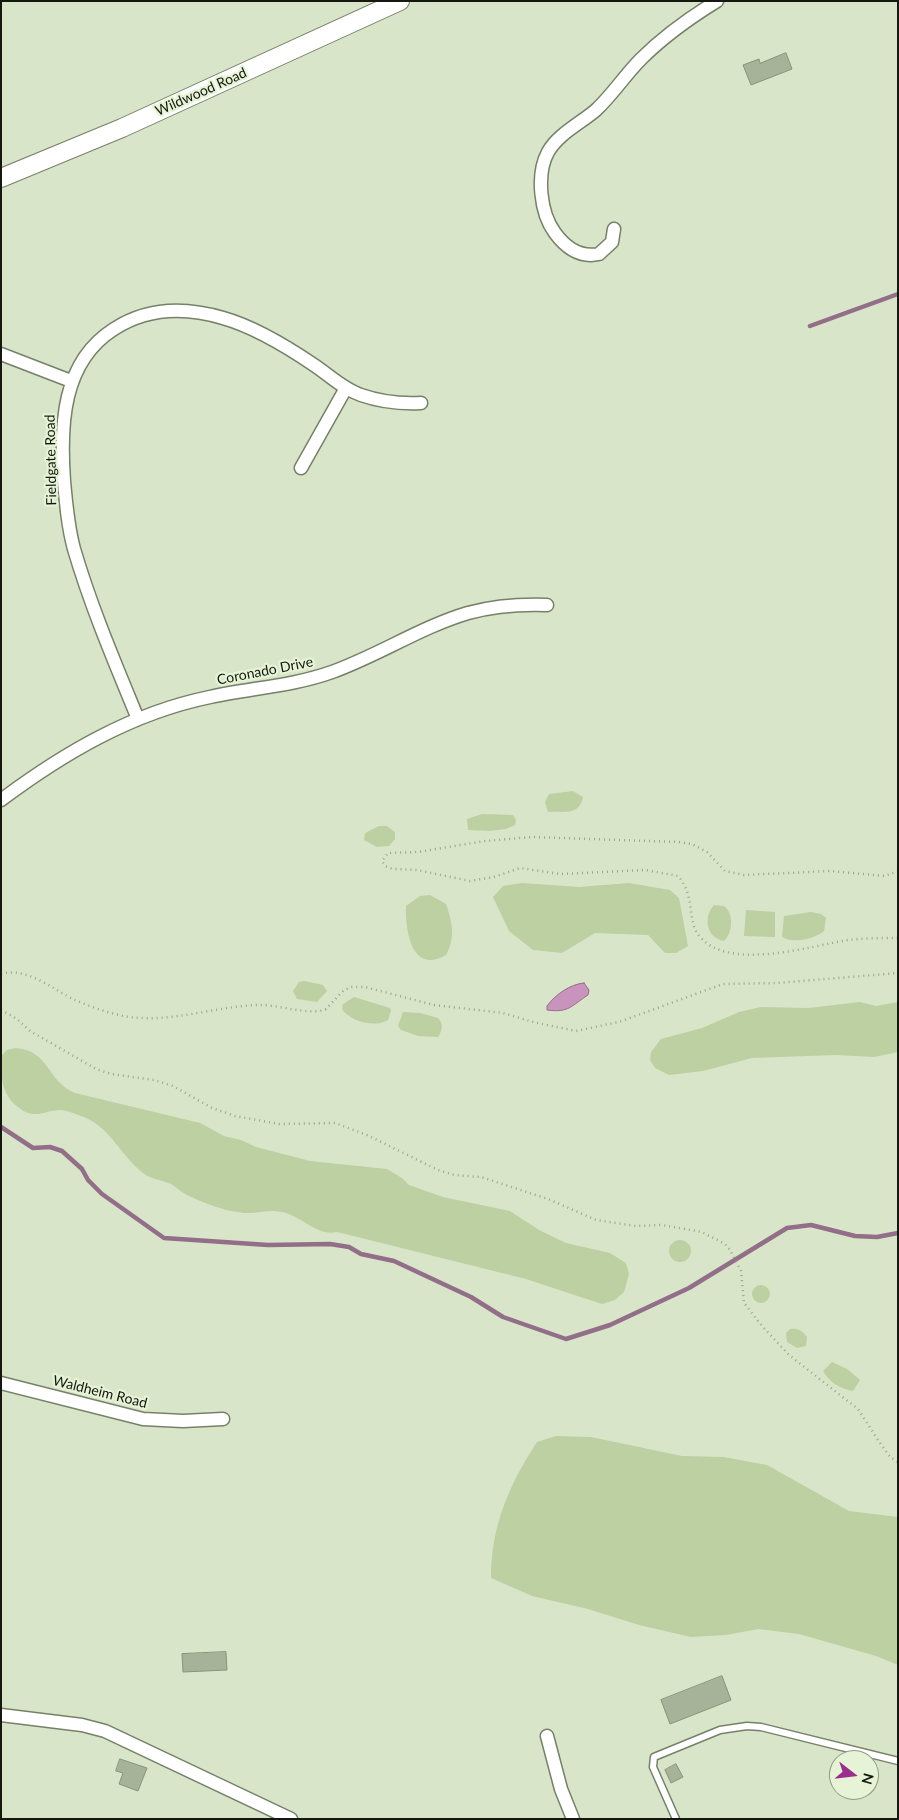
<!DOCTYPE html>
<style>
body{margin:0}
#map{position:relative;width:899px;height:1820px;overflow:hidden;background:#d9e5c9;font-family:Lato,sans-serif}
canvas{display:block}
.frame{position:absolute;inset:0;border:2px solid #14180e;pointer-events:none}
.north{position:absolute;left:829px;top:1750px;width:50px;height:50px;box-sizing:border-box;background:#e6f3d6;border:1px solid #929b86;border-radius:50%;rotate:106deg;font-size:14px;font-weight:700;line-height:20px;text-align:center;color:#14180e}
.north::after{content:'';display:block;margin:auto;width:18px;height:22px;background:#9c2d8c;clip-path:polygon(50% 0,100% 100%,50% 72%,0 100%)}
</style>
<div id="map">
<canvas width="899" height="1820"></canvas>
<div class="frame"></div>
<div class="north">N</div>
</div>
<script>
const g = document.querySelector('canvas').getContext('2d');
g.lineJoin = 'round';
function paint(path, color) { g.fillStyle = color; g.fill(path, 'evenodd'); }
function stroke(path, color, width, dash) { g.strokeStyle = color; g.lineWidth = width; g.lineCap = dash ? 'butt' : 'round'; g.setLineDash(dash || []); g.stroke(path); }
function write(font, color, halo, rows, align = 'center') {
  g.font = font + ' Lato,sans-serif'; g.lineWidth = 4.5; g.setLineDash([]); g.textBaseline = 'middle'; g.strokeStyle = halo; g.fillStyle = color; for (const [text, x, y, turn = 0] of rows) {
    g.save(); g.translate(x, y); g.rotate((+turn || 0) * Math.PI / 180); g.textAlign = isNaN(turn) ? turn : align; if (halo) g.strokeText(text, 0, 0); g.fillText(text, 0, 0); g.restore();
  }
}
paint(new Path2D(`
 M573,791L583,797C579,816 565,811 548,812L545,802L549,794Z
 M482,814L513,815L516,820L515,825L506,829L490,831L468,830L467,819Z
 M379,826H387L395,832V839L389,846L377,847L364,840L365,833Z
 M522,883L579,887L629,883L670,890L679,898L688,946L676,953H665L648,935L595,933L562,953L533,950L509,931L493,897L503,886Z
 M430,895L446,904C452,922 456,937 446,955C411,975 405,929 406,906L420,896Z
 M714,905L724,906C734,913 733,933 724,941C706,938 703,917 714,905Z
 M746,910L775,912V937L744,936Z
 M811,912L821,914L826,918L824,931C814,939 794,944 782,937L784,916Z
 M304,981L323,985L327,991L317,1002L297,999L293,991L299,982Z
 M354,997L390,1008L391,1011L388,1020C376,1028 350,1022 342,1009L343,1004Z
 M860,1002L876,1006L898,1002V1052L874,1057L836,1055L752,1058L703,1071L669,1075L655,1068L650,1060L651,1052L661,1039L702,1028L739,1012L761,1007L809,1008Z
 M403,1012L420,1013L438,1018C444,1024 442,1031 438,1037L418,1036L401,1030L398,1026Z
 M15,1048C50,1050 46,1081 75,1093L200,1123L224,1136L241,1140L256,1147L310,1161L387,1169L402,1178L409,1185L443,1197L510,1211L539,1230L566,1243L610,1253L626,1263L629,1274L624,1292L615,1300L602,1304L526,1279L337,1232C318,1237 302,1216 282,1212C270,1209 260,1213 248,1213C229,1213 204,1203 187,1195C181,1192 176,1187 171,1184C162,1180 150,1179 143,1173C122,1157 111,1129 86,1118C79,1115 69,1111 61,1110C44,1110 35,1121 18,1107C1,1094 1,1076 1,1056L7,1050Z
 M669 1251a11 11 0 1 1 22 0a11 11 0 1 1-22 0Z
 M752 1294a9 9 0 1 1 18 0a9 9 0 1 1-18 0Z
 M790,1329C797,1328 802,1330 807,1337L806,1346L797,1348L787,1342L786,1333Z
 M832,1362L847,1369L860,1380L853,1391C841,1389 829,1382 823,1371Z
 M556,1436L591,1437L682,1456L724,1457L767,1465L849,1511L898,1517V1665L876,1656L799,1634L758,1629L726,1635L691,1637L639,1625L588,1609L532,1596L491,1578C491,1526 509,1485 537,1442Z`), '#bcd0a1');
const water = new Path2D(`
 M584,983L589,990L588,995C571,1006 569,1013 547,1010V1006C555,995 570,984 584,983Z`);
paint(water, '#c893bc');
stroke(water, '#926e88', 1);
stroke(new Path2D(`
 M810,326L898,294
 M1,1127L33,1148L50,1147L62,1151L82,1169L88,1180L102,1194L164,1238L268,1245L330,1244L349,1247L361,1254L394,1261L471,1297L503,1317L566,1339L610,1325L689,1288L787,1228L811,1225L855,1236L877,1237L898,1233`), '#926e88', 4.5);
const building = new Path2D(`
 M786,53L792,69L751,85L743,65L759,59L760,63Z
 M226,1652L227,1670L183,1672L182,1654Z
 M722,1676L731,1700L670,1724L661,1700Z
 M120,1759L147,1768L138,1791L119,1784L123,1773L116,1771Z
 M676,1764L683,1777L671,1783L665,1770Z`);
paint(building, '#a7b398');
stroke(building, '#889379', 1);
const lane = new Path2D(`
 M676,1819L653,1767L654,1757L720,1730L747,1726L761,1727L898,1761`);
const street = new Path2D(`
 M614,229L612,242L599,254C580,258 566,248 555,233C540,213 536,174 548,152C558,134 581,123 596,110C613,94 625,75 641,59C663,37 691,17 717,1
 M1,354L71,381
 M301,468L346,388
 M138,719C115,663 91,607 74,549C68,527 66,504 64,481C60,425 62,362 114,329C148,307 186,307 223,318C255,327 286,346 314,365C329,375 343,389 361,395C381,402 400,404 421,403
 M1,800C64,753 132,713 210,697C251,688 293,686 332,672C379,655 421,627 468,613C494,606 520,604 547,605
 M1,1383L143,1419L183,1421L223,1419
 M1,1715L82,1725L105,1731L291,1819
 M547,1736L561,1789L573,1819`);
const secondary = new Path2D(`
 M1,178L122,128L400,1`);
stroke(lane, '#768168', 9);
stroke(street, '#768168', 15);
stroke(secondary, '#768168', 20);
stroke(new Path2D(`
 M898,871L885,876L830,871L744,875L725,871L707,852L692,844L679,842L532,837L485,841L418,852L388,853L382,861L385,866L393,869L417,870L470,881L494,877L520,868L560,874L645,870L678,876C697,898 685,921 701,938C731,971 811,946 848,940C864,938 882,938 898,938
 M1,974C26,966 54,990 75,1000C87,1005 102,1011 115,1014C162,1027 212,1006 259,1005C279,1005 299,1013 320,1011L326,1009L344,990L352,987H365L434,1005L503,1013L533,1022L576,1031L619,1022L723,984L777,983L898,973
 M1,1010L17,1019L30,1031L96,1069L111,1074L154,1080L173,1086L212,1108L235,1116L279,1124L335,1123L367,1135L438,1170L454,1175L481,1177L548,1199L596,1220L636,1226L662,1225L702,1232L725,1244L730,1250L741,1271L744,1303L762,1326L789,1355L858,1409L880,1443L890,1457L898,1462`), '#9ba48e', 2.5, [1, 4]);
stroke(lane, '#fff', 6);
stroke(street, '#fff', 12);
stroke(secondary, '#fff', 18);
write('14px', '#14180e', '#e6f3d6', [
 ["Wildwood Road",201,92,-24],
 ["Fieldgate Road",51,460,-91],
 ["Coronado Drive",265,671,-11],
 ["Waldheim Road",100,1392,14]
]);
</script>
